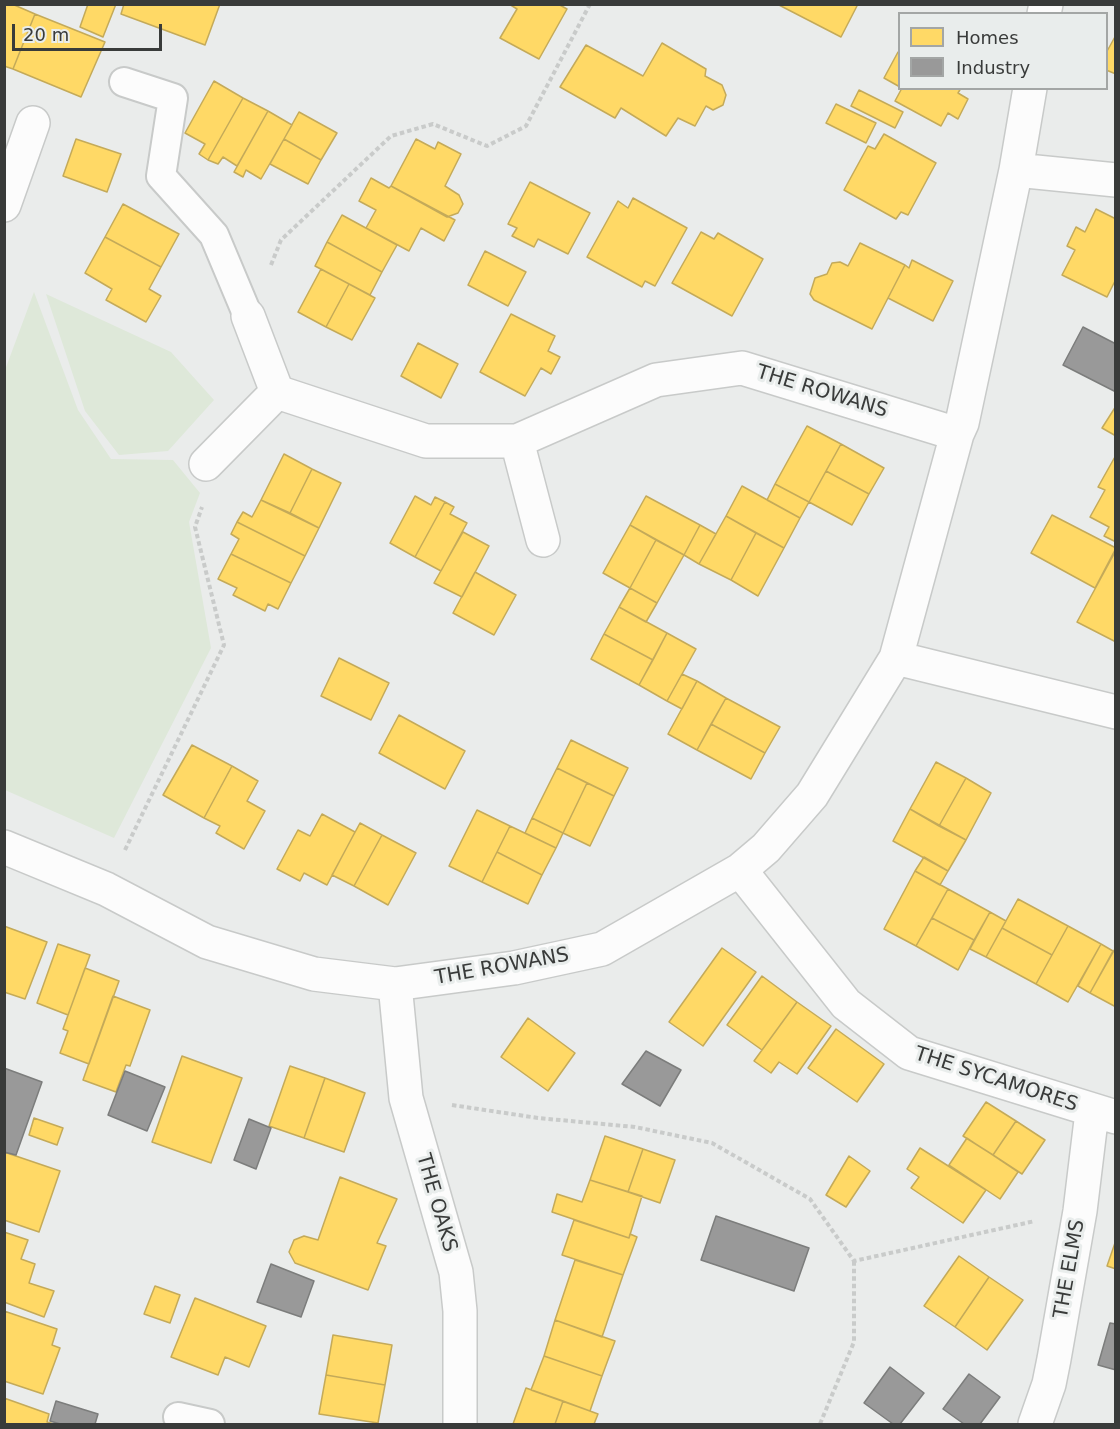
<!DOCTYPE html>
<style>
body{margin:0}
#map{position:relative;width:1120px;height:1429px;overflow:hidden;background:#eaeceb;font-family:"DejaVu Sans",sans-serif}
canvas{display:block}
.frame{position:absolute;inset:0;border:6px solid #393b3a;pointer-events:none}
.legend{position:absolute;left:898px;top:12px;width:210px;height:78px;box-sizing:border-box;background:#e9edec;border:2px solid #a3a6a5;margin:0;padding:8px 10px;list-style:none;font-size:18px;color:#393b3a}
.legend li{display:flex;align-items:center;gap:12px;height:30px}
.legend b{width:30px;border:2px solid #a3a6a5}
.scale{position:absolute;left:12px;top:24px;width:150px;height:27px;box-sizing:border-box;border:3px solid #393b3a;border-top:0;padding-left:8px;font-size:18px;line-height:21px;white-space:nowrap;color:#393b3a;-webkit-text-stroke:4px #e9edec;paint-order:stroke}
</style>
<div id="map">
<canvas width="1120" height="1429"></canvas>
<div class="frame"></div>
<ul class="legend">
<li><b style="height:16px;background:#ffd966"></b>Homes</li>
<li><b style="height:16px;background:#999"></b>Industry</li>
</ul>
<div class="scale">20 m</div>
</div>
<script>
const g = document.querySelector('canvas').getContext('2d');
g.lineJoin = 'round';
function paint(path, color) { g.fillStyle = color; g.fill(path, 'evenodd'); }
function stroke(path, color, width, dash) { g.strokeStyle = color; g.lineWidth = width; g.lineCap = dash ? 'butt' : 'round'; g.setLineDash(dash || []); g.stroke(path); }
function write(font, color, halo, rows, align = 'center') {
  g.font = font + ' "DejaVu Sans",sans-serif'; g.lineWidth = 6; g.setLineDash([]); g.textBaseline = 'middle'; g.strokeStyle = halo; g.fillStyle = color; for (const [text, x, y, turn = 0] of rows) {
    g.save(); g.translate(x, y); g.rotate((+turn || 0) * Math.PI / 180); g.textAlign = isNaN(turn) ? turn : align; if (halo) g.strokeText(text, 0, 0); g.fillText(text, 0, 0); g.restore();
  }
}
paint(new Path2D(`
 M34,292L78,410L111,459L173,460L200,493L189,522L211,648L114,838L5,790V370Z
 M46,294L171,352L214,400L168,451L119,455L85,411Z`), '#dee8d9');
const homes = new Path2D(`
 M6,4H12L35,14L13,69L4,66V9Z
 M88,4H116L103,37L80,27Z
 M124,4H220L205,45L121,14Z
 M509,4H558L567,9L539,59L500,38L517,9Z
 M777,4H858L841,37Z
 M35,14L105,42L81,97L13,69Z
 M1116,35V74L1106,70V53Z
 M662,43L706,69L705,76L722,85L726,95L723,105L713,110L706,106L695,126L678,118L666,136L621,108L615,118L560,87L586,45L643,76Z
 M898,52H900V87L884,78Z
 M214,81L243,98L208,160L199,154L205,144L185,133Z
 M902,88H961L958,93L968,99L958,119L948,113L941,126L895,101Z
 M859,90L903,112L895,128L851,106Z
 M243,98L268,111L237,166L223,157L218,164L208,160Z
 M836,104L876,123L866,143L826,123Z
 M268,111L292,125L261,179L246,170L243,177L234,172Z
 M299,112L337,133L321,160L284,139Z
 M884,134L936,163L908,215L901,212L896,219L844,190L868,146L875,149Z
 M76,139L121,154L107,192L63,176Z
 M284,139L321,160L308,184L270,164Z
 M416,139L435,149L438,142L461,154L445,186L459,195L463,204L458,213L447,217L391,186Z
 M371,178L389,188L391,186L455,220L444,241L421,228L409,251L366,228L376,210L359,201Z
 M530,182L590,213L568,254L538,239L534,247L512,236L517,228L508,224Z
 M633,198L687,228L655,286L645,281L642,287L587,257L618,201L628,208Z
 M123,204L179,234L161,267L105,237Z
 M1096,209L1116,219V279L1107,297L1062,275L1075,250L1067,246L1076,227L1085,232Z
 M342,215L397,245L382,272L327,242Z
 M701,232L714,239L718,233L763,259L732,316L672,283Z
 M105,237L161,267L149,289L161,296L146,322L106,300L112,289L85,273Z
 M327,242L382,272L370,295L315,266Z
 M860,243L905,265L872,329L814,300L810,294L815,278L827,274L832,263L840,262L848,266Z
 M485,251L526,272L508,306L468,285Z
 M912,260L953,281L933,321L888,298L905,265L909,268Z
 M321,269L349,284L326,327L298,312Z
 M349,284L375,298L352,340L326,327Z
 M511,314L555,336L548,351L560,357L551,374L541,368L525,396L480,372Z
 M418,343L458,364L441,398L401,376Z
 M1116,406V436L1102,428Z
 M807,426L841,444L809,502L775,484Z
 M841,444L884,468L869,494L826,471Z
 M284,454L312,469L290,513L261,500Z
 M1116,455V542L1104,536L1109,527L1090,517L1105,490L1098,487Z
 M312,469L341,483L319,528L290,513Z
 M826,471L869,494L852,525L809,502Z
 M775,484L809,502L800,518L767,500Z
 M742,486L800,518L784,548L726,516Z
 M415,496L431,505L435,497L445,502L415,557L390,543Z
 M646,496L700,525L684,555L630,525Z
 M261,500L319,528L305,556L237,522L243,512L252,517Z
 M445,502L454,507L450,514L467,523L441,571L415,557Z
 M1052,515L1116,548L1095,588L1031,553Z
 M726,516L756,533L731,580L699,564Z
 M237,522L305,556L291,583L231,554L239,539L231,534Z
 M630,525L656,540L630,588L603,573Z
 M700,525L716,534L699,564L684,555Z
 M463,532L489,546L462,597L434,583Z
 M756,533L784,548L758,596L731,580Z
 M656,540L684,555L657,603L630,588Z
 M231,554L291,583L278,609L268,604L265,611L233,595L237,588L218,579Z
 M1114,554L1116,555V642L1077,622Z
 M475,572L516,595L494,635L453,613Z
 M630,588L657,603L646,622L619,607Z
 M619,607L667,633L653,660L604,634Z
 M667,633L696,649L667,701L639,685Z
 M604,634L653,660L639,685L591,659Z
 M339,658L389,683L371,720L321,696Z
 M682,674L697,681L682,709L667,701Z
 M697,681L726,698L697,750L668,734Z
 M726,698L780,727L765,753L711,724Z
 M399,715L465,751L445,789L379,753Z
 M711,724L765,753L751,779L697,750Z
 M571,740L628,768L614,796L557,768Z
 M192,745L232,766L204,818L163,795Z
 M936,762L966,778L939,826L910,809Z
 M232,766L258,781L247,801L265,811L244,849L216,833L220,826L204,818Z
 M557,768L587,783L563,833L532,818Z
 M966,778L991,793L966,840L939,826Z
 M587,783L614,796L590,846L563,833Z
 M910,809L966,840L948,871L893,841Z
 M477,810L510,826L482,882L449,866Z
 M322,814L355,832L327,885L304,873L300,881L277,869L298,830L310,836Z
 M532,818L563,833L556,848L525,833Z
 M360,823L382,835L354,886L332,875Z
 M510,826L556,848L542,875L497,852Z
 M382,835L416,853L388,905L354,886Z
 M497,852L542,875L528,904L482,882Z
 M924,857L948,871L940,885L915,871Z
 M915,871L948,889L916,946L884,929Z
 M948,889L990,912L974,940L932,918Z
 M1018,899L1068,926L1052,955L1002,928Z
 M990,912L1006,921L986,957L970,949Z
 M932,918L974,940L958,970L916,946Z
 M4,926L47,942L25,999L4,992Z
 M1068,926L1101,944L1068,1002L1036,984Z
 M1002,928L1052,955L1036,984L986,957Z
 M58,944L90,955L68,1015L37,1003Z
 M1101,944L1113,951L1090,993L1078,986Z
 M1116,947V1007L1090,993Z
 M722,948L756,972L703,1046L669,1022Z
 M85,968L119,981L89,1064L60,1053L68,1031L63,1029Z
 M762,976L797,1002L762,1050L727,1025Z
 M113,996L150,1010L130,1066L126,1065L116,1092L83,1080Z
 M797,1002L831,1026L797,1074L779,1062L771,1073L754,1061Z
 M528,1018L575,1053L548,1091L501,1057Z
 M836,1029L884,1064L857,1102L808,1068Z
 M182,1056L242,1078L211,1163L152,1142Z
 M290,1066L325,1078L304,1138L269,1126Z
 M325,1078L365,1093L344,1152L304,1138Z
 M986,1102L1016,1121L993,1155L963,1136Z
 M34,1118L63,1128L57,1145L29,1135Z
 M1016,1121L1045,1140L1022,1174L993,1155Z
 M605,1136L643,1149L628,1192L590,1180Z
 M967,1138L1018,1172L1000,1199L949,1165Z
 M920,1148L986,1190L963,1223L911,1188L919,1177L907,1169Z
 M643,1149L675,1160L660,1203L628,1192Z
 M4,1152L60,1171L39,1232L4,1220Z
 M849,1156L870,1171L846,1207L826,1195Z
 M340,1177L397,1199L377,1243L386,1246L368,1290L295,1263L289,1252L294,1240L304,1236L318,1240Z
 M590,1180L642,1196L629,1238L552,1212L557,1194L582,1202Z
 M574,1220L629,1238L630,1234L637,1237L623,1275L562,1255Z
 M4,1232L28,1240L21,1259L35,1264L29,1283L54,1291L44,1317L4,1302Z
 M1116,1240V1269L1107,1266Z
 M959,1256L989,1277L955,1327L924,1306Z
 M575,1260L623,1275L602,1337L555,1320Z
 M989,1277L1023,1300L987,1350L955,1327Z
 M155,1286L180,1295L170,1323L144,1314Z
 M195,1298L266,1326L249,1367L225,1357L218,1375L171,1357Z
 M4,1311L57,1329L52,1345L60,1348L43,1394L4,1381Z
 M555,1320L615,1341L602,1376L544,1356Z
 M333,1335L392,1345L385,1385L326,1375Z
 M544,1356L602,1376L590,1411L531,1390Z
 M326,1375L385,1385L378,1423L319,1414Z
 M526,1388L563,1401L555,1424H513Z
 M4,1398L49,1414L47,1422L54,1424H4Z
 M563,1401L598,1414L594,1424H555Z`);
paint(homes, '#ffd966');
stroke(homes, '#c4aa59', 1.5);
const industry = new Path2D(`
 M1083,327L1116,344V392L1063,365Z
 M646,1051L681,1070L660,1106L622,1084Z
 M4,1068L42,1082L16,1155L4,1152Z
 M125,1071L165,1087L147,1131L108,1115Z
 M249,1119L271,1128L256,1169L234,1160Z
 M716,1216L809,1248L794,1291L701,1260Z
 M271,1264L314,1281L301,1317L257,1302Z
 M1110,1323L1116,1324V1370L1098,1365Z
 M890,1367L924,1393L900,1424H893L864,1403Z
 M969,1374L1000,1397L980,1424H964L943,1409Z
 M56,1401L98,1414L95,1424H60L50,1421Z`);
paint(industry, '#999');
stroke(industry, '#7c7d7c', 1.5);
const service = new Path2D(`
 M124,82L173,98L161,176L214,235L248,316
 M178,1417L210,1424`);
const minor = new Path2D(`
 M1044,14L1046,4
 M1016,170L1116,180
 M4,205L33,123
 M248,316L277,392L426,441H517L656,380L742,368L957,434
 M517,441L543,540
 M206,464L277,392
 M896,658L1116,712
 M4,847L106,889L207,942L314,974L395,984L514,968L602,949L740,870L766,848L812,795L896,658L957,434L962,423L1016,170L1030,88
 M740,870L846,1004L909,1053L1116,1117
 M395,984L406,1098L456,1272L460,1311V1424
 M1035,1424L1049,1384L1054,1359L1080,1211L1092,1112`);
stroke(service, '#c8cac9', 32);
stroke(minor, '#c8cac9', 36);
stroke(new Path2D(`
 M271,265L281,240L391,136L433,124L487,146L526,126L590,4
 M125,850L224,645L195,527L202,507
 M452,1105L538,1118L635,1127L712,1143L810,1199L854,1261L1035,1221
 M820,1424L854,1342V1261`), '#c9cbca', 4, [4.5, 3]);
stroke(service, '#fcfcfc', 28);
stroke(minor, '#fcfcfc', 33);
write('20px', '#393b3a', '#e9edec', [
 ["THE ROWANS",822,392,17],
 ["THE ROWANS",502,967,-10],
 ["THE SYCAMORES",996,1080,18],
 ["THE OAKS",436,1203,74],
 ["THE ELMS",1070,1269,-80]
]);
</script>
